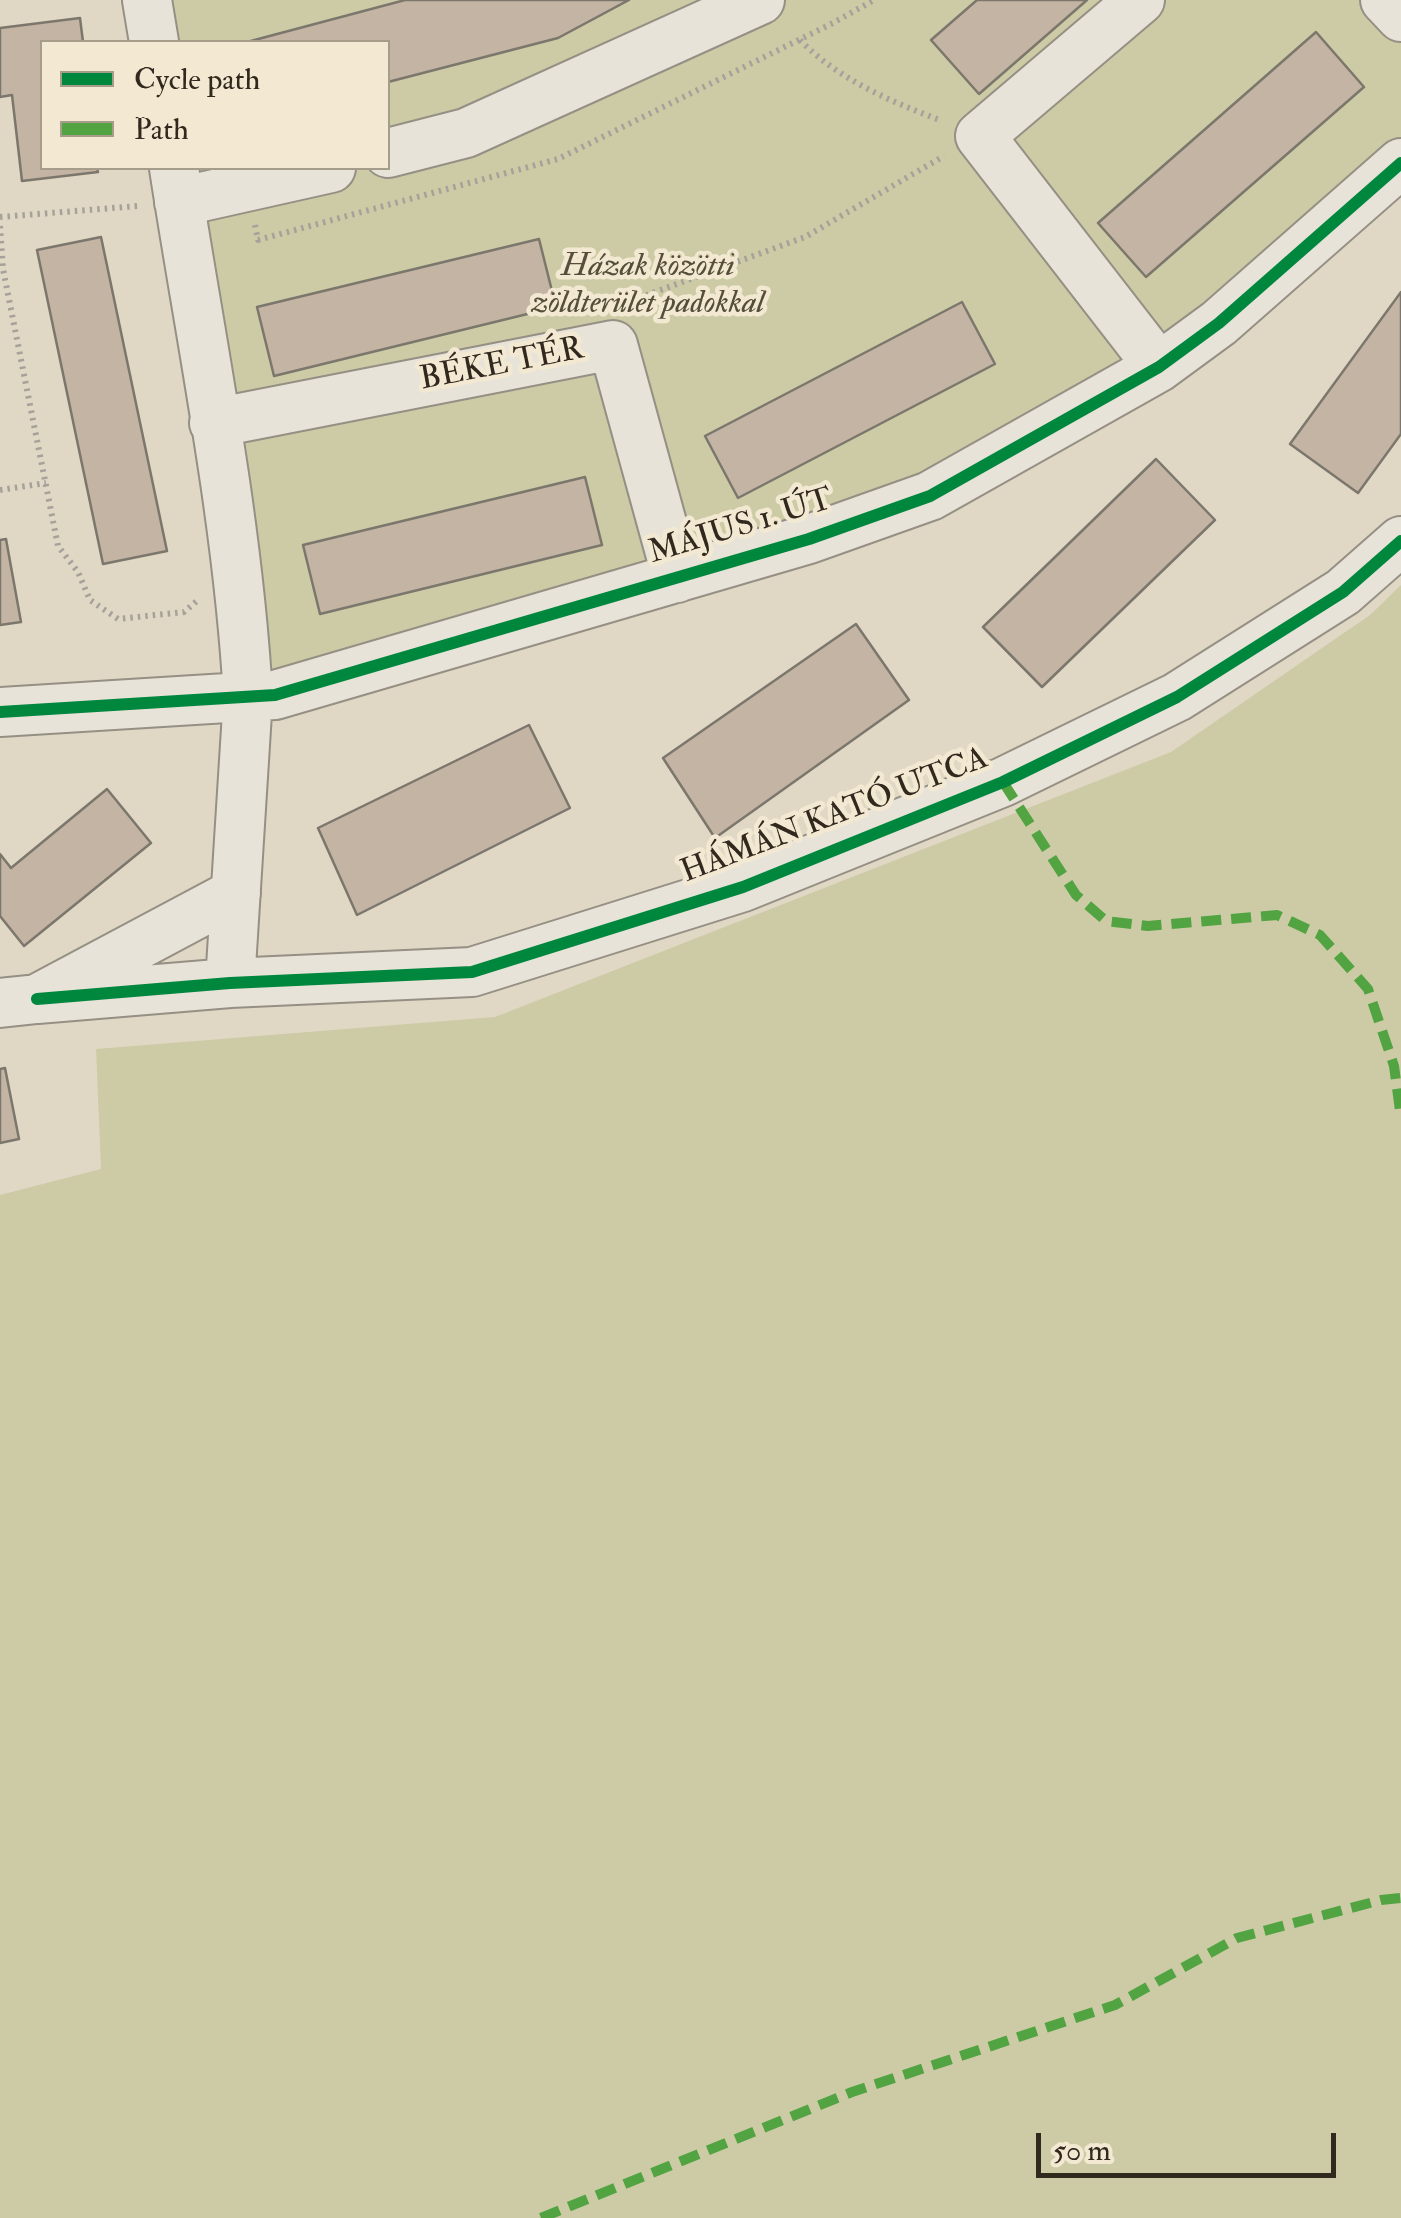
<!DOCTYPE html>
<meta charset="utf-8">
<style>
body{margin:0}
#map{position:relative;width:1401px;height:2218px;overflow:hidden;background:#e0d8c5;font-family:"IM FELL Double Pica",serif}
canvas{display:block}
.legend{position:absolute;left:40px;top:40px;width:350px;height:130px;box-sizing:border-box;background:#f3e9d2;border:2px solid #a59c8a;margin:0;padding:12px 18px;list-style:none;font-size:30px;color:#31281e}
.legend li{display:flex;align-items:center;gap:20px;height:50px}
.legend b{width:50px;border:2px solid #a59c8a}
.scale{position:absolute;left:1036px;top:2133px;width:300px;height:45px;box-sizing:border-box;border:5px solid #31281e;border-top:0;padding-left:12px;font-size:30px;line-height:35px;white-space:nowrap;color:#31281e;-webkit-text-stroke:8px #f3e9d2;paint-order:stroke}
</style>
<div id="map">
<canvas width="1401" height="2218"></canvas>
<ul class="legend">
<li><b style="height:12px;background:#00873e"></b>Cycle path</li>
<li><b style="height:12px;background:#52a341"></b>Path</li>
</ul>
<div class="scale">50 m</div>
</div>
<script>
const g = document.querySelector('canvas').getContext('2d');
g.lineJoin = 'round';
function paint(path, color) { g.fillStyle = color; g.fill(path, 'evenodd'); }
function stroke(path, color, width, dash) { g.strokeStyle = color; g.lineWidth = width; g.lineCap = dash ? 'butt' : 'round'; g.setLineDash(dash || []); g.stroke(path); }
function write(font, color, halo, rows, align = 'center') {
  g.font = font + ' "IM FELL Double Pica",serif'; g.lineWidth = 9; g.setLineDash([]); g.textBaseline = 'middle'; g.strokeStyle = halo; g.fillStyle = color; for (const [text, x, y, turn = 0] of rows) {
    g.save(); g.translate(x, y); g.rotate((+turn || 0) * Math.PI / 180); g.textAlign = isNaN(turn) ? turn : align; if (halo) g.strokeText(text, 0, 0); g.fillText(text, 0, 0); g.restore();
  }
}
paint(new Path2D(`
 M147,0H1377L1401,23V153L1136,380L872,516L248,697L174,168H388V42H154Z
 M1401,585V2218H0V1195L101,1169L96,1049L495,1017L1171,752L1370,615Z`), '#cccba6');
const building = new Path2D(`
 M405,0H629L558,38L388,82V42H247Z
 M977,0H1087L979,94L931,40Z
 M80,18L83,42H42V168H97L98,172L22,181L12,95L0,97V28Z
 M1316,32L1364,87L1146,277L1098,223Z
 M101,237L167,551L103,564L37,250Z
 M539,239L556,307L274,376L257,307Z
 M1401,292V434L1358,493L1290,444Z
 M962,302L995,364L738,498L705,436Z
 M1156,459L1215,520L1042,687L983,627Z
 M585,477L602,545L320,614L303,545Z
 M6,539L21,622L0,625V540Z
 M856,624L909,700L715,838L663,758Z
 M529,725L570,808L357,915L318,828Z
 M107,789L151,843L24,946L0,916V854L11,868Z
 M5,1068L19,1139L0,1143V1069Z`);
paint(building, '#c4b4a3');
stroke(building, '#7c776c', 2.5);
const minor = new Path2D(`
 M147,0L154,42
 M1140,0L980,136L1159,367
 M1385,0L1401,17
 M388,153L466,133L760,0
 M174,168C201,343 238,519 248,697L230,983
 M179,202L331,168
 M214,423L613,345L677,578
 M0,712L275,695L809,539L930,496L1159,367L1219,323L1401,163
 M37,999L230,983L472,972L743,887L1003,782L1177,697L1343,592L1401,541
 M0,1003L37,999L236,893`);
stroke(minor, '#958f84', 52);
stroke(new Path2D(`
 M800,40C839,80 890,101 942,121
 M0,217L138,206
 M255,225L258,240L558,159L831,24L874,0
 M0,226L3,269L58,546L78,572L90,600L118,619L184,612L198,600
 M625,303L805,237L944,156
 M0,490L46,483`), '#a6a29a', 6, [2.5, 5]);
stroke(minor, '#e7e3d9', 48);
stroke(new Path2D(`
 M1003,782L1076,895L1106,921L1148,926L1277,915L1320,935L1368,989L1394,1066L1401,1118
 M541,2218L852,2092L1115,2005L1237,1938L1381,1900L1401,1898`), '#52a341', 10, [20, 10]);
stroke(new Path2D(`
 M0,712L275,695L809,539L930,496L1159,367L1219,323L1401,163
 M37,999L230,983L472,972L743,887L1003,782L1177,697L1343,592L1401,541`), '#00873e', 12);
write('italic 32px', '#544e3a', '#f3e9d2', [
 ["Házak közötti",648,268],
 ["zöldterület padokkal",648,305]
]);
write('32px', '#31281e', '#f3e9d2', [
 ["BÉKE TÉR",502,366,-11],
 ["MÁJUS 1. ÚT",741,528,-17],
 ["HÁMÁN KATÓ UTCA",835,817,-21]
]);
</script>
